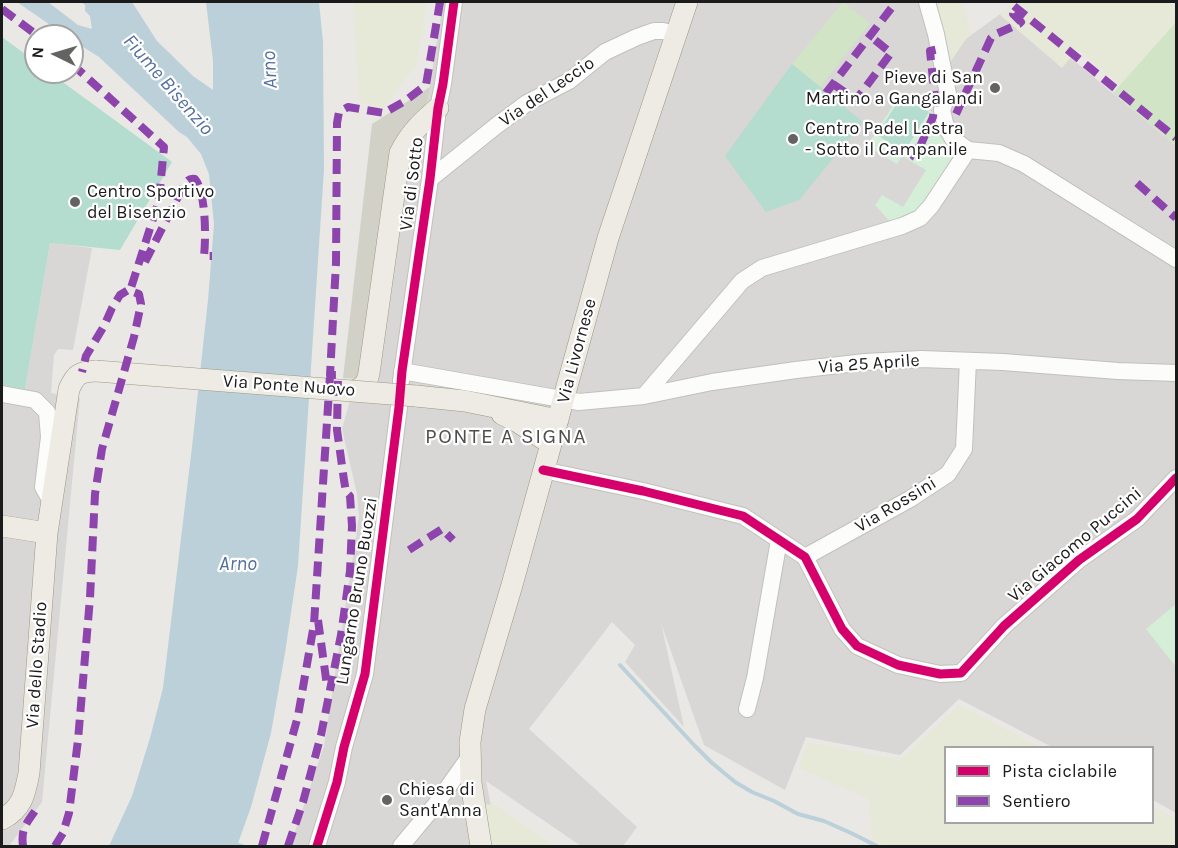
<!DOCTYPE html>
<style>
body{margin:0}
#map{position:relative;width:1178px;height:848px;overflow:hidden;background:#e9e8e4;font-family:Karla,sans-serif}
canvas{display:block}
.frame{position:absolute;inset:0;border:3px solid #1b1b1b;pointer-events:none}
.legend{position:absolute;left:944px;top:746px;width:210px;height:78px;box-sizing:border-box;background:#fff;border:2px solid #a4a4a4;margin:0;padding:8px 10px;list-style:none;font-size:18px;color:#1b1b1b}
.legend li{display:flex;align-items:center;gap:12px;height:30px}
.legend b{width:30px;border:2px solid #a4a4a4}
.north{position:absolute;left:24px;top:24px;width:60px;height:60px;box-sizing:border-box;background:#fff;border:2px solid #a4a4a4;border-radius:50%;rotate:275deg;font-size:16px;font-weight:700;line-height:24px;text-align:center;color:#1b1b1b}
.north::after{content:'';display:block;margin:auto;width:21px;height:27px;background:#636361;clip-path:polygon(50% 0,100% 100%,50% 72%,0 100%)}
</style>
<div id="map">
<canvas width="1178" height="848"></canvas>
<div class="frame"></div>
<ul class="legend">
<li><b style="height:8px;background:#d6006c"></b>Pista ciclabile</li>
<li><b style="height:8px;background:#8e44ad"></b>Sentiero</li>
</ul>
<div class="north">N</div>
</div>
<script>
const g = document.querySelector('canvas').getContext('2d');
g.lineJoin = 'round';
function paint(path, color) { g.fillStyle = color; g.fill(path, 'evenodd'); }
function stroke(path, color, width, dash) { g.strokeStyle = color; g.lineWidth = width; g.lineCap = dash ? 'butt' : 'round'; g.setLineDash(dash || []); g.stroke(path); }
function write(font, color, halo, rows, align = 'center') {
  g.font = font + ' Karla,sans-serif'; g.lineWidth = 4.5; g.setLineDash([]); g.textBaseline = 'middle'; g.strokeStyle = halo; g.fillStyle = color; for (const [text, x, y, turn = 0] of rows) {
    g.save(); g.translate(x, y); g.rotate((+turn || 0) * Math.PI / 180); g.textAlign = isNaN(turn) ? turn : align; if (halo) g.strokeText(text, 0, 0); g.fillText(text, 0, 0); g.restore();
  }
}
paint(new Path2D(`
 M443,2H955L967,38L1010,7L1176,146V813L1153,800L1152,748L1052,747L959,699L900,755L806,737L785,790L704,745L661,623L684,727L625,662L635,645L612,622L529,729L637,827L623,846H581L486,781L499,846H290L324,746L359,517L357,494L342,429L356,379L394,149L426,110Z
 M50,243L92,248L73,350L58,349L54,355L51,393L80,398L42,802L9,846H2V385L25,389Z`), '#d8d7d5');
paint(new Path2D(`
 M430,87L426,110L407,125L363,379L343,378L372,124Z`), '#d1d1c7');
paint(new Path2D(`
 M353,2H427L417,64L383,108L359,102Z
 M932,2H963L971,35L966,39L949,64Z
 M1012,2H1168L1176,8V22L1120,86L1078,49L1062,68L1000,15Z
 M959,705L1040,747L946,748V822H1152L1153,806L1176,819V846H886L872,840L869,799L799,768L808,742L900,760Z
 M481,803L497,806L554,846H489Z`), '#e6e9d8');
paint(new Path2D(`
 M843,2L870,23L820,87L792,64Z
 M1176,22V146L1113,93Z`), '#d2e4c6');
paint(new Path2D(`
 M901,93L937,115L959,153L924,207L892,224L875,205L882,195L903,207L926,170L902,156L897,164L867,146Z
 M1176,604V667L1146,629Z`), '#d4eed7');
paint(new Path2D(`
 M2,37L36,62V72H49L172,162L120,250L50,243L25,389L2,385Z
 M792,64L863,122L799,200L766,212L725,156Z
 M902,95L929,112L904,152L877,135Z`), '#b4dccf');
paint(new Path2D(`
 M17,2H48L78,25L92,29L90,16L85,11V5L81,2H132L157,41L193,76L213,90V61L206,2H319L323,42L324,169L298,566L285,653L271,733L251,807L237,846H109L132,796L150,738L163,688L192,447L208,300L214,224L209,174L201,154L187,137L179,132L99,57L72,40V36H66Z`), '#bbd0d9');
stroke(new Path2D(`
 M620,665L694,745L711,762L735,782L752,792L774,801L798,814L824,821L851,833L877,846
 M238,845L242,846`), '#bbd0d9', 4);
const minor = new Path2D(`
 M927,2L936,34L948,94L942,110L946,127L953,139L968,150
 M968,150L999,153L1024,164L1176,259
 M430,179L496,126L527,103L569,81L605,52L637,37L654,31H663L676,34
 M402,371L579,402L644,396L712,382L796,370L865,362L921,359L1003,362L1118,371L1176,373
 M401,381L430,179L438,108L443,84L454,2
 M2,394L35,400L47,412L49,437L43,487L51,501
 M644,396L742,281L762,268L902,226L920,218L931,206L968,150
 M543,470L643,491L743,516L805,557L842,629L857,646L898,665L940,674L961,673L1004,626L1079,560L1137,519L1176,478
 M805,557L910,499L948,474L964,449L968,361
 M747,709L755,678L779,540
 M317,846L337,782L344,747L365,674L399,407
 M401,846L436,804L470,756`);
const major = new Path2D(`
 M353,391C363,388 367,384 369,373L400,153C410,133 422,122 438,108
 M416,396L465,401L558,420
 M502,414L518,422L551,444
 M2,526L47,533
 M2,819C22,809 25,794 29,773L47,533L69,389C76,374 79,372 96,371
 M481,846L471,783L470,742L475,709L512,585L608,238L687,2`);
stroke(minor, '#c0c0be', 18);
stroke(major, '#9c9784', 22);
stroke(minor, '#fcfcfb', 16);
stroke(major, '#eeebe4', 21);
const majorBridge = new Path2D(`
 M96,371L416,396`);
stroke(majorBridge, '#9c9784', 22, []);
stroke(majorBridge, '#eeebe4', 21);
stroke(new Path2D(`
 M1014,6L1176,138
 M2,9L38,36
 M72,64L164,147L159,200L130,291
 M833,84L856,100L891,53L870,36
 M826,93L896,2
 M956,114L991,38L996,34L1019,24L1021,22L1013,14L1014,9
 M912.5 153a4.5 4.5 0 1 1 9 0a4.5 4.5 0 1 1-9 0Z
 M919,149L933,117L935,99L930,51L939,49
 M1137,183L1176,218
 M145,262L183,187C186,182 188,178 195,179C206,192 206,238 204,256H212
 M409,550L442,529L453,540
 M318,620L327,686
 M23,846C21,830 25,825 35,811
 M55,846L63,833L69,813L78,740L90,598L95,494L102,449L134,337L141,304L139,294L128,290L120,295L112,308L104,326L86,356L82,372
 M262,846L298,716L314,624L330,375
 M288,846L303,802L321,735L341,635L350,571L352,526L350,496L346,492L344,480L337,430L338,375H330L336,263L337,123L339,112L348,107L384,113L405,101L426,85L440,2`), '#8e44ad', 8, [15, 8]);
stroke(new Path2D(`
 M543,470L643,491L743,516L805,557L842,629L857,646L898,665L940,674L961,673L1004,626L1079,560L1137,519L1176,478
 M317,846L337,782L344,747L365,674L399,407L402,371L430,179L438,108L443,84L454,2`), '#d6006c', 9);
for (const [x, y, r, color] of [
 [995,88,6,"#636361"],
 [793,139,6,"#636361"],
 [75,202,6,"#636361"],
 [387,800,6,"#636361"]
]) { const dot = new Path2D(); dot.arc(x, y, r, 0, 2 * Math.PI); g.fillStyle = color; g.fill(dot); stroke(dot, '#fff', 2); }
write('18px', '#1b1b1b', '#fff', [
 ["Pieve di San",983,78,"right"],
 ["Martino a Gangalandi",983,99,"right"],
 ["Centro Padel Lastra",805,129],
 ["- Sotto il Campanile",805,150],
 ["Centro Sportivo",87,192],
 ["del Bisenzio",87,213],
 ["Chiesa di",399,790],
 ["Sant'Anna",399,811]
], 'left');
write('18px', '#1b1b1b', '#fff', [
 ["Via del Leccio",547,92,-34],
 ["Via di Sotto",412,184,-83],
 ["Via Livornese",577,351,-75],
 ["Via 25 Aprile",869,364,-4],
 ["Via Ponte Nuovo",289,386,4],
 ["Via Rossini",896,505,-31],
 ["Via Giacomo Puccini",1075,545,-40],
 ["Lungarno Bruno Buozzi",357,591,-81],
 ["Via dello Stadio",37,665,-86]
]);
write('italic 20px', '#54709f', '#fff', [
 ["Arno",270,70,-93],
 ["Fiume Bisenzio",168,85,49],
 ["Arno",238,564]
]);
g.letterSpacing = '1.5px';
write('21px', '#4e4e4e', '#fff', [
 ["PONTE A SIGNA",506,437]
]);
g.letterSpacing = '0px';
</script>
